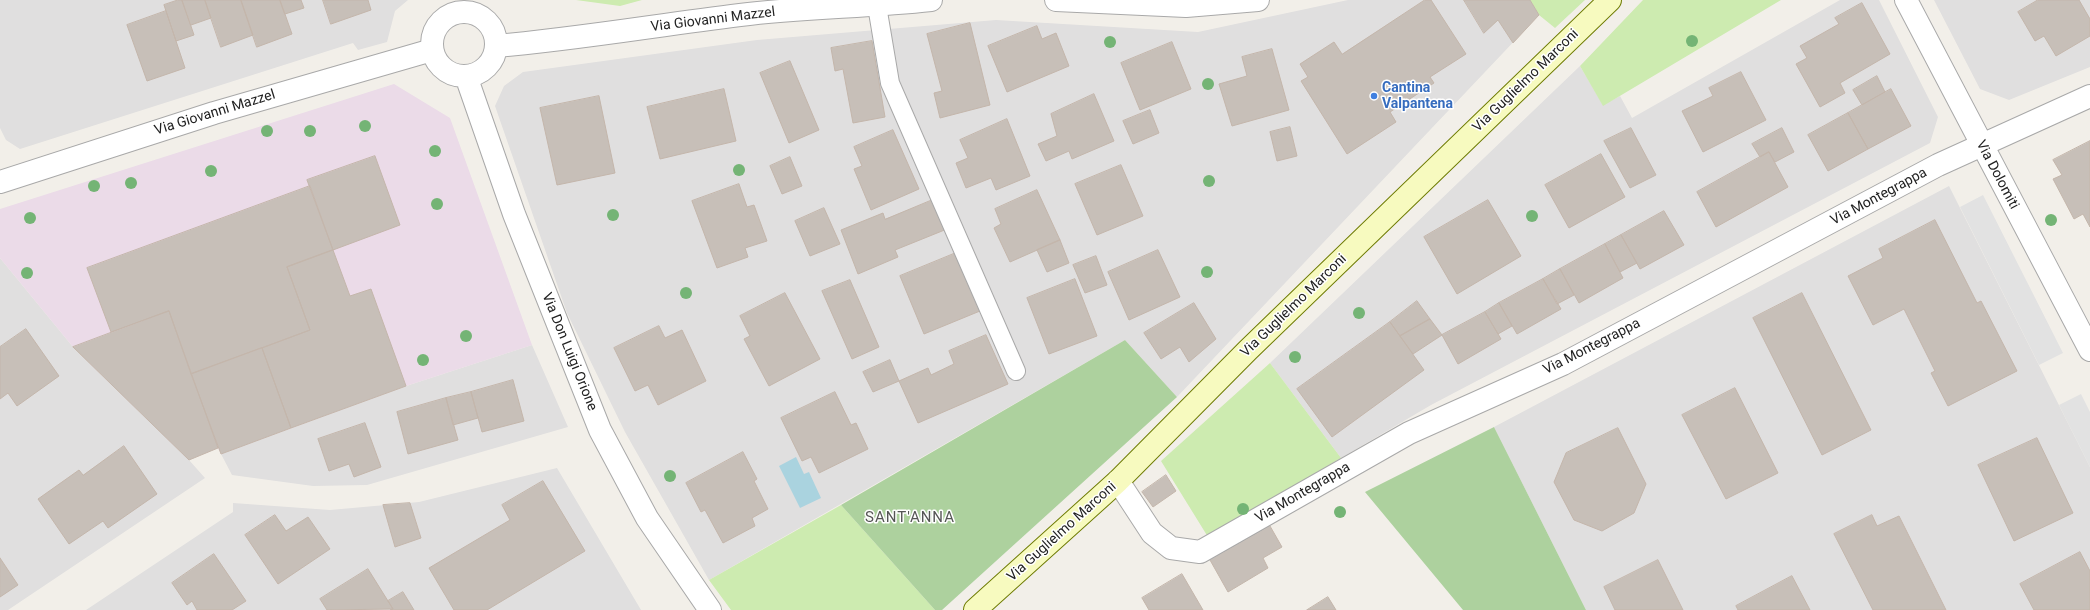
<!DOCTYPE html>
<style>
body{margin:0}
canvas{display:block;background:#f2efe9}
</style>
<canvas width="2090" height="610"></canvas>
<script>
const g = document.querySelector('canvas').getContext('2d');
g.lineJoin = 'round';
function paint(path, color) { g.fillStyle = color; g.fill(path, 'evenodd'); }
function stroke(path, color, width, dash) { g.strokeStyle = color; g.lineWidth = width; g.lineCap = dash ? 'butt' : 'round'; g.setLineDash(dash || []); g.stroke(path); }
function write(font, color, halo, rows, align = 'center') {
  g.font = font + ' Roboto,sans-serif'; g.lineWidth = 3; g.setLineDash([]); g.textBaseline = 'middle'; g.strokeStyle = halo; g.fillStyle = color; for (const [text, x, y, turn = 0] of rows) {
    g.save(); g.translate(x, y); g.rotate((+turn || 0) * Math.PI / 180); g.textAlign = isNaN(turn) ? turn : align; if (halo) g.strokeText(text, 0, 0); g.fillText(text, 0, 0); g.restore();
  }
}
paint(new Path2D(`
 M0,0H408L395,11L387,42L358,50L353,43L20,149L6,140L0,128Z
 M1348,0H1530L1539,15L1177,397L1125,340L709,580L625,432L567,313L495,106L504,86L523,72L757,40L996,20L1198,32Z
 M1840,0H1879L1938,117L1930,143L1431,405L1341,458L1270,363L1580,66L1603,105L1620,96L1632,118Z
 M1934,0H2090V67L2009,100L1980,89Z
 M1949,186L2090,467V610H1586L1494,427Z
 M0,258L73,347L189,460L205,478L8,610H0Z
 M532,345L568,427L367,485L313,486L232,475L221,454L406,386Z
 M557,468L641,610H86L233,512V503L330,510L419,502Z`), '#e0dfdf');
paint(new Path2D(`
 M394,84L450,118L532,345L406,386L221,454L218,448L189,460L73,347L0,258V209Z`), '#ebdbe8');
paint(new Path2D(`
 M576,0H642L620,6Z
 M1530,0H1585L1555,28L1539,15Z
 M1643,0H1781L1603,106L1580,66Z
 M1270,363L1341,458L1208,537L1161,461Z
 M841,505L935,610H731L709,580Z`), '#cdebb0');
paint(new Path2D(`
 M1125,340L1177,397L942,610H935L841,505Z
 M1494,427L1586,610H1463L1365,492Z`), '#add19e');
paint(new Path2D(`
 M1983,195L2063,353L2039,365L1960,207Z
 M2081,394L2090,412V467L2059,405Z`), '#e2e2e2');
paint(new Path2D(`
 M796,457L804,474L809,472L821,498L800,508L779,466Z`), '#aad3df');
const building = new Path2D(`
 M178,0H182L194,35L176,41L164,5Z
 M182,0H205L211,18L191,25Z
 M205,0H241L253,35L221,47Z
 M241,0H280L292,34L257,47Z
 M280,0H301L304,8L285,14Z
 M323,0H368L371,10L331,24Z
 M1425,0H1431L1466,54L1430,77L1434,83L1390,112L1396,122L1347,154L1301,81L1308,77L1300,64L1334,42L1342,54Z
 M1464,0H1530L1539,15L1513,43L1498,20L1484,33Z
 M2038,0H2079L2090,19V36L2056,56L2044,36L2035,41L2018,12Z
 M1862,3L1890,54L1840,83L1845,93L1820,107L1796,64L1807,58L1800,46L1839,24L1835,18Z
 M166,11L185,68L147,81L127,25Z
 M970,23L990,105L940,118L934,93L942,91L927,34Z
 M1037,26L1042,39L1056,33L1069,66L1007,92L988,46Z
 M872,41L885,117L853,123L843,69L835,71L831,48Z
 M1172,42L1191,89L1140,110L1121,63Z
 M1272,49L1289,110L1232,126L1219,84L1247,76L1242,57Z
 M790,61L819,130L789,143L760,73Z
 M1741,72L1766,120L1703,152L1682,111L1713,96L1709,88Z
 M1877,76L1885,92L1862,105L1853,90Z
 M724,89L736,141L660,159L647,107Z
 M1891,89L1911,126L1868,149L1848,113Z
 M1094,94L1114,141L1072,159L1069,151L1046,161L1038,144L1057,136L1051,114Z
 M599,96L615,173L557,185L540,108Z
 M1150,110L1159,133L1133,144L1123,121Z
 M1848,113L1868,149L1828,171L1808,135Z
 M1007,119L1030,176L996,190L991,178L966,188L956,163L968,158L960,140Z
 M1290,127L1297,156L1277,161L1270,132Z
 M1631,128L1656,175L1630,188L1604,141Z
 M1782,128L1794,152L1775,162L1769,152L1760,157L1752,144Z
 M893,130L919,189L871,210L854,169L862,166L854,147Z
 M2090,141V227L2083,214L2074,219L2053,179L2062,175L2053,160Z
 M1769,152L1788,187L1716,227L1697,192Z
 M1601,154L1625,197L1569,228L1545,185Z
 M375,156L400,225L333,250L307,180Z
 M790,157L802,186L782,194L770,166Z
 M1121,165L1143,216L1097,235L1075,184Z
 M739,184L747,207L754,205L767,241L745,248L748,257L717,268L692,201Z
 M310,186L333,250L287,267L310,330L191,374L169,311L111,332L87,268Z
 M1037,190L1060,240L1010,262L994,228L1001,224L995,209Z
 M935,199L947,229L895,250L898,257L858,274L841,230L883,213L885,219Z
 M1488,200L1521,256L1457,294L1424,237Z
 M824,208L840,244L810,256L795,221Z
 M1664,211L1684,245L1640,269L1621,235Z
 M1935,220L1977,303L1981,301L2017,371L1948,406L1931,373L1935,371L1904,309L1873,325L1848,276L1883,258L1879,249Z
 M1621,235L1637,263L1620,272L1605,244Z
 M1060,240L1069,263L1047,272L1037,250Z
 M1605,244L1623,278L1579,303L1560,269Z
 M333,250L350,296L371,289L406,386L291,428L262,348L310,330L287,267Z
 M1158,250L1180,297L1129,320L1108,272Z
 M956,253L980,311L924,334L900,276Z
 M1096,256L1107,285L1085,293L1073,265Z
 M1560,269L1574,295L1557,304L1543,279Z
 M1075,279L1097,336L1049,354L1027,298Z
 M1543,279L1561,309L1517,334L1499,303Z
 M850,280L879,347L852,359L822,291Z
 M785,293L820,359L769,386L744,339L750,336L740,316Z
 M1802,293L1871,430L1822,455L1753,318Z
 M1417,301L1430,319L1400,336L1390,322Z
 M1194,303L1216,339L1189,362L1180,347L1161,359L1144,333Z
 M1499,303L1512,326L1498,334L1485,312Z
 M169,311L218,448L189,460L73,347Z
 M1485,312L1501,339L1458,364L1442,335Z
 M1430,319L1442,335L1413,354L1400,336Z
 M1390,322L1424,370L1332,437L1297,389Z
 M659,326L665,338L682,330L706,381L658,405L648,385L635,391L614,348Z
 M26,329L59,376L17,406L8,393L0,399V347Z
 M986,335L1008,384L918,423L899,381L928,368L931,375L954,364L949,351Z
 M262,348L291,428L221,454L191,374Z
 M890,360L899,381L873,392L863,372Z
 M513,380L524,421L482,432L471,392Z
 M1735,388L1778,473L1726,499L1682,415Z
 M471,392L478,418L453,425L446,398Z
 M835,392L851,425L856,423L868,449L819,473L811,457L802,461L781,418Z
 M446,398L458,440L408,454L397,412Z
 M365,423L381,467L354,477L349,464L329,471L318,439Z
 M1618,428L1646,484L1634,513L1602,531L1574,520L1554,482L1566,453Z
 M2037,438L2073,513L2014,541L1978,465Z
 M124,446L157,494L108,528L103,521L69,544L38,499L79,470L83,475Z
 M743,452L757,479L754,481L768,509L752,518L755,526L723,543L705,510L701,512L686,483Z
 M1166,475L1176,491L1153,507L1142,492Z
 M543,481L585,551L487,610H454L429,568L510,520L502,505Z
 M410,503L421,538L395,547L383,505Z
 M275,515L286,531L308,517L330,549L278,584L245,535Z
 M1872,515L1877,526L1899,516L1946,610H1873L1834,534Z
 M1270,526L1282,547L1263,558L1268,568L1228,592L1210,560Z
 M2080,552L2090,571V610H2034L2020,584Z
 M214,554L246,601L232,610H197L192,601L187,605L172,583Z
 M0,558L18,585L0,597Z
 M1658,560L1683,610H1615L1604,587Z
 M368,569L393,609L327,610L320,599Z
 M1182,574L1203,610H1149L1142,598Z
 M1792,576L1810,610H1738L1736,606Z
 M403,592L414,610H390L393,609L388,601Z
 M1328,597L1336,610H1307Z`);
paint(building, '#c7bfb8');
stroke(building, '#c4b6ab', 1);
const lane = new Path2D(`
 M877,6L890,83L1016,371`);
const street = new Path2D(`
 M1056,0L1186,6L1258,0
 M1906,0L2090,350
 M432 44a32 32 0 1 1 64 0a32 32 0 1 1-64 0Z
 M496,46C577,39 658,25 740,15C803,7 867,7 931,0
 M466,76L514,214L600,430L647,518L710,610
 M0,182L214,113L432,50
 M1118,481L1152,533L1171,548L1200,552L1409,433L1563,364L1938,165L2090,96`);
const secondary = new Path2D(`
 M975,610L1118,481L1248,350L1610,0`);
stroke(lane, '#a9a9a9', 20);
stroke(street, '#a9a9a9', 24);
stroke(secondary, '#707d05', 24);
stroke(lane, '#fff', 18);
stroke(street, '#fff', 22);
stroke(secondary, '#f7fabf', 22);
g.fillStyle = '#74b475';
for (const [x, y] of [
 [1692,41],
 [1110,42],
 [1208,84],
 [365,126],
 [267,131],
 [310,131],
 [435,151],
 [739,170],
 [211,171],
 [1209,181],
 [131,183],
 [94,186],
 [437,204],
 [613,215],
 [1532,216],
 [30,218],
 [2051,220],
 [1207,272],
 [27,273],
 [686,293],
 [1359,313],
 [466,336],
 [1295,357],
 [423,360],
 [670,476],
 [1243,509],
 [1340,512]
]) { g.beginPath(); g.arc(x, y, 6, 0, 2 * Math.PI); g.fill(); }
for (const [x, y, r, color] of [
 [1374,96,4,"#3f7fe0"]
]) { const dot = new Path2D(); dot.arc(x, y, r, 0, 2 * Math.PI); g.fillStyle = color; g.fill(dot); stroke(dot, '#fff', 1.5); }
write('14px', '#222', '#fff', [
 ["Via Giovanni Mazzel",713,20,-7],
 ["Via Guglielmo Marconi",1526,81,-44],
 ["Via Giovanni Mazzel",215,113,-17],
 ["Via Dolomiti",1997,175,62],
 ["Via Montegrappa",1879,197,-28],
 ["Via Guglielmo Marconi",1294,306,-44],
 ["Via Montegrappa",1592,347,-27],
 ["Via Don Luigi Orione",569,352,68],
 ["Via Montegrappa",1303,493,-30],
 ["Via Guglielmo Marconi",1062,532,-42]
]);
write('bold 14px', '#366cbe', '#fff', [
 ["Cantina",1382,88],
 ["Valpantena",1382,104]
], 'left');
g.letterSpacing = '1px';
write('15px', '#555', '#fff', [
 ["SANT'ANNA",910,518]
]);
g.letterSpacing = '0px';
</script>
